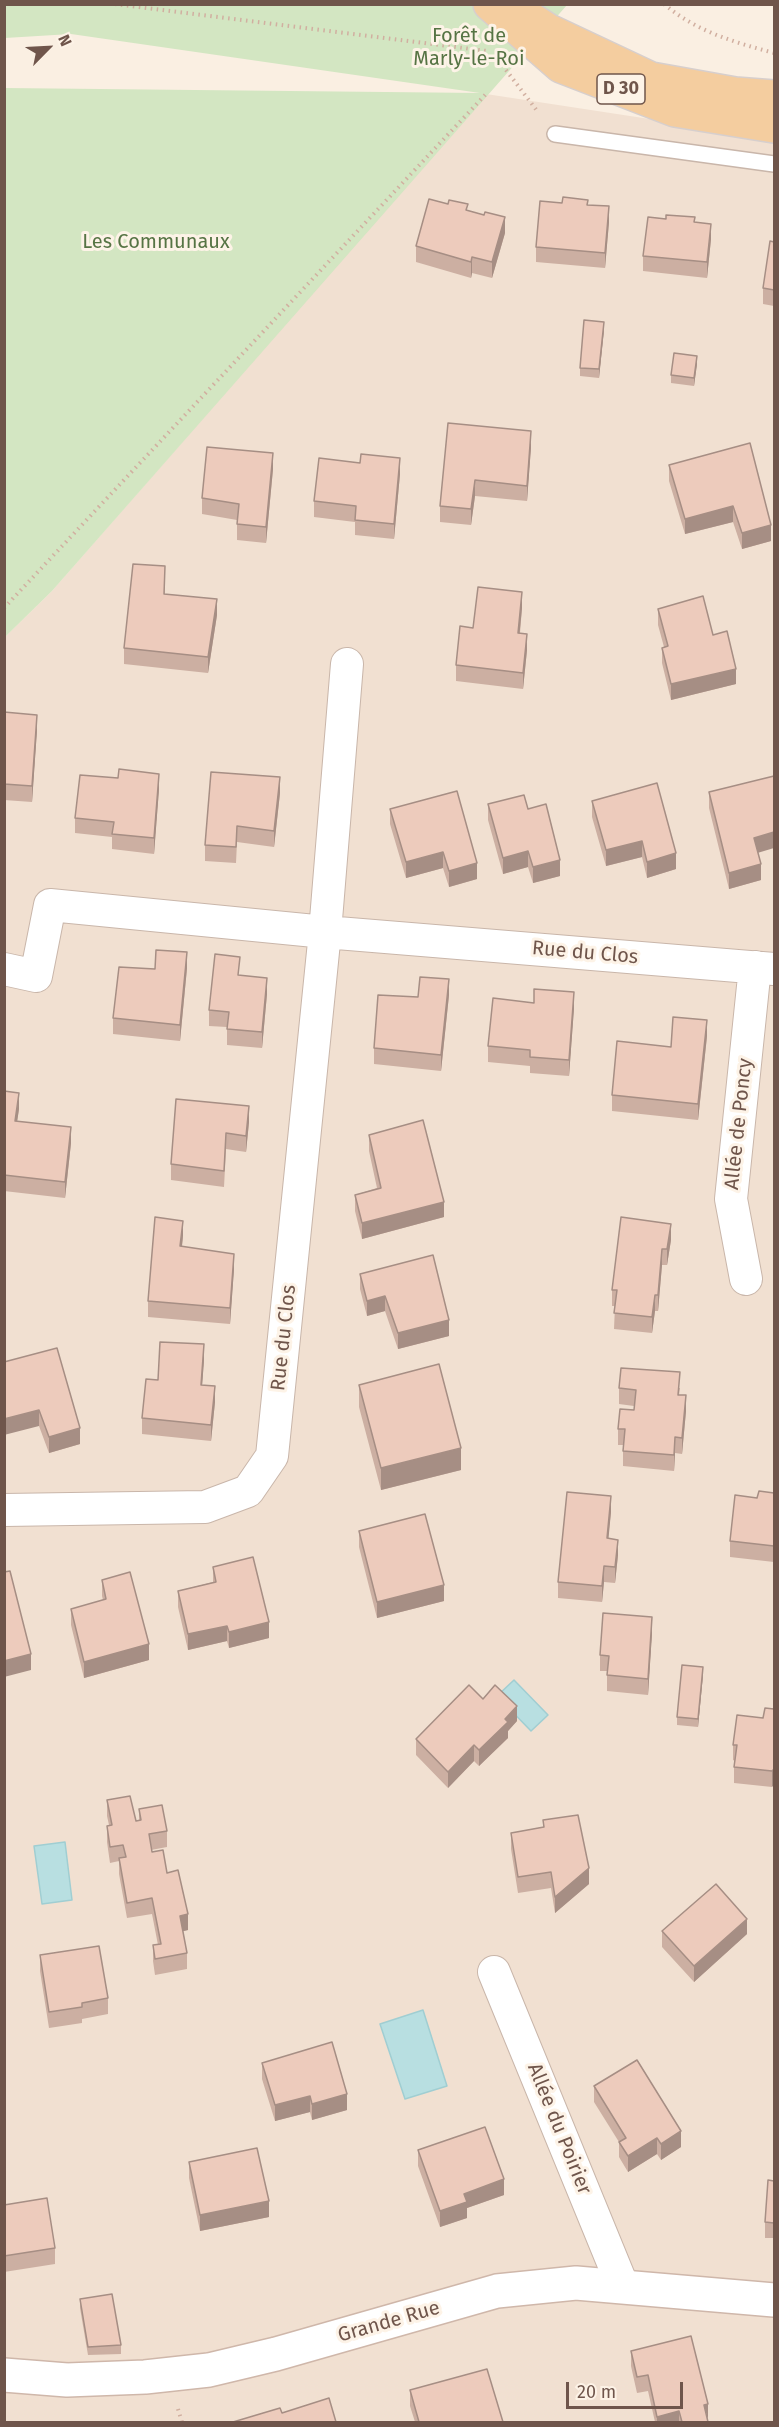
<!DOCTYPE html>
<meta charset="utf-8">
<style>
body{margin:0}
#map{position:relative;width:779px;height:2427px;overflow:hidden;background:#faefe2;font-family:"Fira Sans",sans-serif}
canvas{display:block}
.frame{position:absolute;inset:0;border:6px solid #6f554b;pointer-events:none}
.north{position:absolute;left:18px;top:18px;width:60px;height:60px;-webkit-text-stroke:4px #fdf3e7;paint-order:stroke;rotate:66deg;font-size:16px;font-weight:700;line-height:24px;text-align:center;color:#6f554b}
.north::after{content:'';display:block;margin:auto;width:21px;height:27px;background:#6f554b;clip-path:polygon(50% 0,100% 100%,50% 72%,0 100%)}
.scale{position:absolute;left:566px;top:2382px;width:117px;height:27px;box-sizing:border-box;border:3px solid #6f554b;border-top:0;padding-left:8px;font-size:18px;line-height:21px;white-space:nowrap;color:#6f554b;-webkit-text-stroke:4px #fdf3e7;paint-order:stroke}
</style>
<div id="map">
<canvas width="779" height="2427"></canvas>
<div class="frame"></div>
<div class="north">N</div>
<div class="scale">20 m</div>
</div>
<script>
const g = document.querySelector('canvas').getContext('2d');
g.lineJoin = 'round';
function paint(path, color) { g.fillStyle = color; g.fill(path, 'evenodd'); }
function stroke(path, color, width, dash) { g.strokeStyle = color; g.lineWidth = width; g.lineCap = dash ? 'butt' : 'round'; g.setLineDash(dash || []); g.stroke(path); }
function write(font, color, halo, rows, align = 'center') {
  g.font = font + ' "Fira Sans",sans-serif'; g.lineWidth = 6; g.setLineDash([]); g.textBaseline = 'middle'; g.strokeStyle = halo; g.fillStyle = color; for (const [text, x, y, turn = 0] of rows) {
    g.save(); g.translate(x, y); g.rotate((+turn || 0) * Math.PI / 180); g.textAlign = isNaN(turn) ? turn : align; if (halo) g.strokeText(text, 0, 0); g.fillText(text, 0, 0); g.restore();
  }
}
paint(new Path2D(`
 M486,94L774,138V2422H5V637L52,591Z`), '#f1e0d1');
paint(new Path2D(`
 M5,5H567L52,591L5,637V88L480,93L71,34L5,38Z`), '#d3e6c2');
const water = new Path2D(`
 M514,1680L548,1715L531,1731L497,1696Z
 M65,1842L72,1900L42,1904L34,1846Z
 M423,2010L447,2086L405,2099L380,2024Z`);
paint(water, '#b8dfe1');
stroke(water, '#a0ced2', 1.5);
const lane = new Path2D(`
 M555,134L774,164`);
const street = new Path2D(`
 M4,969L36,976L50,905L325,932L774,969
 M746,1279L731,1199L755,967
 M4,1510L205,1507L248,1491L272,1456L325,932L347,664
 M494,1972L623,2287`);
const secondary = new Path2D(`
 M4,2375L67,2380L145,2377L209,2370L276,2354L497,2291L576,2283L774,2300`);
const primary = new Path2D(`
 M490,4L561,66L675,110L774,126
 M526,16L549,31L651,79L735,94L774,97`);
stroke(lane, '#c9b6aa', 18);
stroke(street, '#c9b6aa', 34);
stroke(secondary, '#cfb7aa', 36);
stroke(primary, '#d7cfcd', 36);
stroke(new Path2D(`
 M115,4L487,51
 M664,4C697,32 734,42 774,53
 M506,70L538,112
 M4,608L486,94
 M178,2409L182,2422`), '#d1afa0', 4, [1.5, 4.5]);
stroke(lane, '#fff', 15);
stroke(street, '#fff', 32);
stroke(secondary, '#fff', 33);
stroke(primary, '#f4cd9f', 33);
paint(new Path2D(`
 M588,205L609,222L605,268L536,262V247Z
 M468,210L505,233L492,278L472,273L471,278L416,262V246Z
 M695,222L711,239L707,278L643,271V256Z
 M774,242V306L763,304V288Z
 M604,330L599,378L580,376V368Z
 M697,364L694,386L671,383V375Z
 M448,423L531,447L527,501L475,496L471,525L440,522V506Z
 M750,443L771,541L742,549L733,522L685,534L669,481V465Z
 M360,463L400,474L394,539L355,535V522L314,517V501Z
 M273,469L266,543L237,540V520L202,514V498Z
 M165,582V594L217,615L208,673L124,664V648Z
 M522,608L520,633L527,650L523,689L456,681V665L473,628Z
 M658,609L736,684L671,700L662,663V648L664,647L658,625Z
 M4,712L37,730L32,802L4,800Z
 M159,789L154,854L112,849V837L75,833V818Z
 M709,792L758,853L761,880L729,889L709,808Z
 M280,793L274,847L237,842L236,863L205,861V845Z
 M592,801L676,869L647,878L642,857L606,866L592,817Z
 M488,804L528,809L560,876L533,883L528,867L503,874L488,820Z
 M390,809L477,879L449,887L443,868L406,878L390,824Z
 M187,968L180,1041L113,1034V1018L155,969Z
 M240,975L267,994L262,1048L227,1045V1027L209,1026V1010Z
 M449,995L441,1071L374,1064V1048L418,997Z
 M574,1008L569,1076L530,1073V1066L488,1062V1046Z
 M707,1036L698,1120L612,1111V1095Z
 M4,1091L19,1109L17,1121L71,1143L65,1198L4,1191Z
 M176,1099L249,1122L246,1152L226,1149L224,1187L171,1180V1164Z
 M369,1135L444,1217L362,1239L355,1211V1195L377,1188L369,1151Z
 M183,1236L182,1247L234,1269L230,1324L148,1317V1301Z
 M671,1240L667,1265H662L658,1311H655L652,1333L614,1329L615,1306H612V1290Z
 M360,1274L449,1336L398,1349L385,1311L367,1316L360,1289Z
 M204,1360L202,1385L215,1402L211,1441L142,1434V1418L158,1380Z
 M4,1362L80,1444L49,1453L39,1426Z
 M359,1385L461,1470L381,1490L359,1407Z
 M619,1388H680L679,1395L686,1411L682,1454L675,1453L674,1471L623,1466V1445H618V1429L634,1410V1406L619,1404Z
 M774,1493V1562L730,1557V1541L757,1498Z
 M611,1512L608,1538L618,1555L615,1583L604,1582L602,1602L558,1598V1582Z
 M359,1531L444,1601L377,1618L359,1547Z
 M213,1567L269,1638L229,1648L227,1641L188,1650L178,1607V1591L213,1582Z
 M102,1580L149,1660L84,1678L71,1625V1609L103,1600L102,1596Z
 M652,1633L648,1695L607,1691V1671H600V1655Z
 M703,1675L698,1727L677,1725V1717Z
 M483,1699L517,1721L508,1731V1738L479,1766L474,1761L448,1788L416,1755V1739Z
 M774,1709L772,1787L734,1783V1767L735,1761L733,1760V1745L763,1718Z
 M107,1800L136,1821L139,1820V1809L167,1831V1847L151,1850L152,1852L167,1873L188,1930L183,1931L187,1953V1969L155,1975L153,1961V1945H158L152,1914L127,1918L119,1874V1861L110,1863L107,1842V1826L109,1825L107,1816Z
 M543,1820L589,1884L555,1913L551,1888L518,1893L511,1849V1833L543,1827Z
 M662,1931L747,1934L694,1982L662,1947Z
 M40,1955L108,1998V2014L82,2019V2023L49,2028L40,1971Z
 M262,2063L347,2110L312,2120L310,2112L275,2121L262,2079Z
 M594,2086L681,2147L661,2160L657,2154L628,2172L619,2157V2142L594,2102Z
 M418,2150L504,2195L467,2208V2218L440,2227L418,2166Z
 M189,2162L269,2217L200,2231L189,2178Z
 M774,2181V2238H765V2222Z
 M4,2205L55,2248V2264L4,2272Z
 M80,2299L121,2345V2354L88,2355L80,2308Z
 M631,2351L708,2420V2422H655L648,2391L637,2393L631,2366Z
 M410,2390L503,2422H415L410,2406Z`), '#ccafa2');
paint(new Path2D(`
 M609,206V222L605,268V253Z
 M505,217V233L492,278V262Z
 M711,224V239L707,278V262Z
 M472,257V273L471,278V262Z
 M604,322V330L599,378V369Z
 M697,356V364L694,386V378Z
 M531,431V447L527,501V486Z
 M273,453V469L266,543V527Z
 M400,458V474L394,539V524Z
 M475,480V496L471,525V509Z
 M733,506V522L685,534V519Z
 M771,525V541L742,549V533Z
 M522,592V608L518,649V633Z
 M217,599V615L208,673V657Z
 M527,634V650L523,689V673Z
 M736,669V684L671,700V684Z
 M37,715V730L32,802V786Z
 M159,774V789L154,854V838Z
 M280,777V793L274,847V831Z
 M774,832V848L754,854V838Z
 M642,841V857L606,866V850Z
 M528,851V867L503,874V858Z
 M443,852V868L406,878V862Z
 M676,853V869L647,878V862Z
 M560,860V876L533,883V867Z
 M477,863V879L449,887V871Z
 M761,864V880L729,889V873Z
 M187,952V968L180,1041V1025Z
 M267,978V994L262,1048V1032Z
 M449,979V995L441,1071V1055Z
 M574,992V1008L569,1076V1060Z
 M707,1020V1036L698,1120V1104Z
 M19,1093V1109L15,1136V1121Z
 M249,1106V1122L246,1152V1136Z
 M71,1127V1143L65,1198V1182Z
 M444,1202V1217L362,1239V1223Z
 M183,1221V1236L180,1262V1246Z
 M671,1224V1240L667,1265V1249Z
 M662,1249V1265L658,1311V1295Z
 M234,1254V1269L230,1324V1308Z
 M655,1295V1311L652,1333V1317Z
 M385,1296V1311L367,1316V1301Z
 M449,1320V1336L398,1349V1333Z
 M204,1344V1360L201,1401V1385Z
 M215,1386V1402L211,1441V1425Z
 M686,1395V1411L682,1454V1438Z
 M39,1410V1426L4,1435V1419Z
 M80,1428V1444L49,1453V1437Z
 M675,1437V1453L674,1471V1455Z
 M461,1448V1470L381,1490V1468Z
 M611,1496V1512L607,1554V1538Z
 M618,1540V1555L615,1583V1567Z
 M604,1566V1582L602,1602V1586Z
 M444,1585V1601L377,1618V1602Z
 M652,1617V1633L648,1695V1679Z
 M269,1622V1638L229,1648V1632Z
 M227,1626V1641L188,1650V1634Z
 M149,1644V1660L84,1678V1662Z
 M31,1654V1670L4,1677V1661Z
 M703,1667V1675L698,1727V1719Z
 M517,1706V1721L508,1731V1738L479,1766V1750L505,1719Z
 M474,1745V1761L448,1788V1772Z
 M774,1769V1785L772,1787V1771Z
 M589,1868V1884L555,1913V1897Z
 M188,1914V1930L180,1932V1916Z
 M747,1919V1934L694,1982V1966Z
 M347,2094V2110L312,2120V2104Z
 M310,2096V2112L275,2121V2105Z
 M681,2131V2147L661,2160V2144Z
 M657,2138V2154L628,2172V2156Z
 M504,2179V2195L467,2208V2218L440,2227V2211L464,2194Z
 M269,2201V2217L200,2231V2215Z
 M708,2404V2420L704,2405Z
 M679,2411V2422H657V2417Z`), '#a68e84');
const building = new Path2D(`
 M563,197L588,200L587,205L609,206L605,253L536,247L540,201L562,203Z
 M429,199L448,204L449,200L468,204L466,210L484,215L485,212L505,217L492,262L472,257L471,262L416,246Z
 M666,215L695,217L694,222L711,224L707,262L643,256L648,217L666,219Z
 M770,241L774,242V290L763,288Z
 M584,320L604,322L599,369L580,368Z
 M674,353L697,356L694,378L671,375Z
 M448,423L531,431L527,486L475,480L471,509L440,506Z
 M750,443L771,525L742,533L733,506L685,519L669,465Z
 M207,447L273,453L266,527L237,524L239,504L202,498Z
 M361,454L400,458L394,524L355,520L356,506L314,501L319,458L360,463Z
 M133,564L165,566L164,594L217,599L208,657L124,648Z
 M478,587L522,592L518,633L527,634L523,673L456,665L460,626L473,628Z
 M703,596L713,635L727,631L736,669L671,684L662,648L668,646L658,609Z
 M4,712L37,715L32,786L4,784Z
 M119,769L159,774L154,838L112,834L114,822L75,818L80,775L118,778Z
 M211,772L280,777L274,831L237,826L236,847L205,845Z
 M774,776V832L754,838L761,864L729,873L709,792Z
 M657,783L676,853L647,862L642,841L606,850L592,801Z
 M457,791L477,863L449,871L443,852L406,862L390,809Z
 M524,795L528,809L546,804L560,860L533,867L528,851L503,858L488,804Z
 M156,950L187,952L180,1025L113,1018L119,967L155,969Z
 M215,954L240,957L238,975L267,978L262,1032L227,1029L229,1012L209,1010Z
 M420,977L449,979L441,1055L374,1048L378,995L418,997Z
 M534,989L574,992L569,1060L530,1057V1050L488,1046L493,998L534,1003Z
 M673,1017L707,1020L698,1104L612,1095L617,1041L671,1047Z
 M4,1091L19,1093L15,1121L71,1127L65,1182L4,1175Z
 M176,1099L249,1106L246,1136L226,1133L224,1171L171,1164Z
 M423,1120L444,1202L362,1223L355,1195L381,1188L369,1135Z
 M155,1217L183,1221L180,1246L234,1254L230,1308L148,1301Z
 M621,1217L671,1224L667,1249H662L658,1295H655L652,1317L614,1313L617,1290H612Z
 M433,1255L449,1320L398,1333L385,1296L367,1301L360,1274Z
 M160,1342L204,1344L201,1385L215,1386L211,1425L142,1418L146,1379L158,1380Z
 M57,1348L80,1428L49,1437L39,1410L4,1419V1362Z
 M439,1364L461,1448L381,1468L359,1385Z
 M621,1368L680,1372L678,1395H686L682,1438L675,1437L674,1455L623,1451L625,1429H618L620,1409L634,1410L636,1390L619,1388Z
 M759,1491L774,1493V1546L730,1541L735,1495L757,1498Z
 M567,1492L611,1496L607,1538L618,1540L615,1567L604,1566L602,1586L558,1582Z
 M425,1514L444,1585L377,1602L359,1531Z
 M253,1557L269,1622L229,1632L227,1626L188,1634L178,1591L216,1582L213,1567Z
 M10,1571L31,1654L4,1661V1572Z
 M130,1572L149,1644L84,1662L71,1609L106,1599L102,1580Z
 M603,1613L652,1617L648,1679L607,1675L609,1656L600,1655Z
 M682,1665L703,1667L698,1719L677,1717Z
 M469,1685L483,1699L495,1685L517,1706L505,1719L508,1722L479,1750L474,1745L448,1772L416,1739Z
 M765,1708L774,1709V1769L772,1771L734,1767L737,1745H733L737,1715L763,1718Z
 M130,1796L136,1821L141,1820L139,1809L162,1805L167,1831L149,1834L152,1852L163,1850L167,1873L178,1870L188,1914L180,1916L187,1953L155,1959L153,1945L161,1944L152,1898L127,1903L119,1858L126,1857L123,1845L110,1847L107,1826L112,1825L107,1800Z
 M578,1815L589,1868L555,1897L551,1872L518,1877L511,1833L544,1827L543,1820Z
 M716,1884L747,1919L694,1966L662,1931Z
 M99,1946L108,1998L82,2003V2007L49,2012L40,1955Z
 M332,2042L347,2094L312,2104L310,2096L275,2105L262,2063Z
 M637,2060L681,2131L661,2144L657,2138L628,2156L619,2142L626,2138L594,2086Z
 M485,2127L504,2179L464,2194L467,2202L440,2211L418,2150Z
 M257,2148L269,2201L200,2215L189,2162Z
 M768,2180L774,2181V2223L765,2222Z
 M47,2198L55,2248L4,2256V2205Z
 M112,2294L121,2345L88,2347L80,2299Z
 M691,2336L708,2404L704,2405L708,2422H682L679,2411L657,2417L648,2375L637,2377L631,2351Z
 M487,2369L503,2422H419L410,2390Z
 M329,2398L336,2422H233L280,2408L282,2413Z`);
paint(building, '#edcbbc');
stroke(building, '#a68e84', 1.5);
for (const [x, y, w] of [
 [621,89,48]
]) { const box = new Path2D(); box.roundRect(x - w / 2, y - 15, w, 30, 4.5); g.fillStyle = '#fdf3e7'; g.fill(box); stroke(box, '#6f554b', 1.5); }
write('bold 18px', '#6f554b', null, [
 ["D 30",621,89]
]);
write('20px', '#567444', '#fdf3e7', [
 ["Forêt de",469,36],
 ["Marly-le-Roi",469,59],
 ["Les Communaux",156,242]
]);
write('20px', '#6f554b', '#fdf3e7', [
 ["Rue du Clos",585,953,5],
 ["Allée de Poncy",739,1124,-84],
 ["Rue du Clos",284,1338,-84],
 ["Allée du Poirier",559,2129,68],
 ["Grande Rue",389,2322,-16]
]);
</script>
